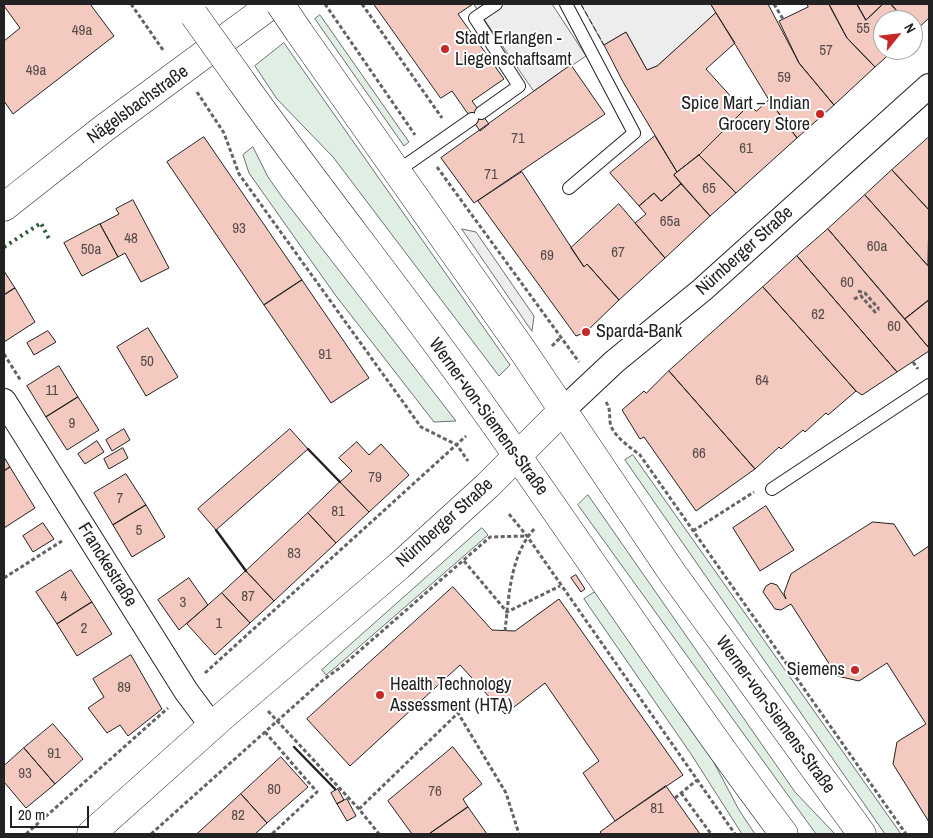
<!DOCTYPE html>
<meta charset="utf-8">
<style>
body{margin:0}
#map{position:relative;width:933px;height:838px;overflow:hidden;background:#fff;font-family:"Archivo Narrow",sans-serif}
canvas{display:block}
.frame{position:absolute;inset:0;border:5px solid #222;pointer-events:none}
.north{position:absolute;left:873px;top:10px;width:50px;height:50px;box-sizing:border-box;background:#fff;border:1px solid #a7a7a7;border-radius:50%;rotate:61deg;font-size:14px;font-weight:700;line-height:20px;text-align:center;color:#222}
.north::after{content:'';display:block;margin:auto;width:18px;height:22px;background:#c62828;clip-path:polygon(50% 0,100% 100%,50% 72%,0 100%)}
.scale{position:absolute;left:10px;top:806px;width:79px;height:22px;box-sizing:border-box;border:2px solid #222;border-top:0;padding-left:6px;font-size:15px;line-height:18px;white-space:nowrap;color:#222;-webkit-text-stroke:4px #fff;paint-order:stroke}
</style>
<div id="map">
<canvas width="933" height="838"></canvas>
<div class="frame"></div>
<div class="north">N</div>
<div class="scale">20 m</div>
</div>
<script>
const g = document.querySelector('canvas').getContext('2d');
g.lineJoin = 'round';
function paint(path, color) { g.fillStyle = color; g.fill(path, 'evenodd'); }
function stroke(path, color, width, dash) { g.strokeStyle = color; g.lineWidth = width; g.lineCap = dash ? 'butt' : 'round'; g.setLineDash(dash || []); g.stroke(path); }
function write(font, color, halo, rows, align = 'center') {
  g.font = font + ' "Archivo Narrow",sans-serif'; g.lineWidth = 4; g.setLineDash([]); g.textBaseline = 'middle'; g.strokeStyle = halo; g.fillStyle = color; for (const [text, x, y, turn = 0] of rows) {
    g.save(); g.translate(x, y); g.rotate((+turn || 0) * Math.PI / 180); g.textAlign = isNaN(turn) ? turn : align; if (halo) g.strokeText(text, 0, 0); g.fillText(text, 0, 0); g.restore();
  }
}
const green = new Path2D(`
 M320,15L409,142L404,146L315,19Z
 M284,43L510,365L499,376L333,157L277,99L255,66Z
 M253,147L268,177L282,197L456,421L434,422L336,296L249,173L243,155Z
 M633,455L901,834H885L625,460Z
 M588,495L795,792L835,834H816L578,505Z
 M482,528L488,535L337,666L326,675L322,670Z
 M595,592L701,738L739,810L755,834H742L691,754L584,599Z`);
paint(green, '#e0efe3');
stroke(green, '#6f6f6f', 1);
const parking = new Path2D(`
 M474,4H552L586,56L534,91Z
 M581,4H711L716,13L657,66L647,70L626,32L604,45Z
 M462,229L476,232L534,316L532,331Z`);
paint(parking, '#ededed');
stroke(parking, '#6f6f6f', 1);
const building = new Path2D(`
 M6,4H90L114,36L13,114L4,101V41L20,28L4,6Z
 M374,4H473L458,14L504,79L472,101L489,124L480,131L452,91L441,98Z
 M711,4H768L799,63L834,105L797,138L769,100Z
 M807,4H829L847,38L875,67L834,105L799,63L779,21L808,7Z
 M829,4H857L866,20L883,4H891L905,20H883V50H894L875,67L847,38Z
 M857,4H883L866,20Z
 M891,4H929V18L915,31L913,20H905Z
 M716,13L735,43L706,69L735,101L741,97L749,105L699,155L677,172L623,82L604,45L626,32L647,70L657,66Z
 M571,65L605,114L474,203L441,158Z
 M769,100L797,138L736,193L699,155L749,105L756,111Z
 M655,136L677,172L674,175L681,184L661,201L654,193L639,206L610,173Z
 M204,137L302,280L264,305L167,162Z
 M928,138L929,139V210L892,170Z
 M699,155L736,193L710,216L674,175Z
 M892,170L929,210L928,266L865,195Z
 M522,172L584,267L587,264L619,300L586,332L576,336L478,201Z
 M681,184L710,216L665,258L635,223L646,214L639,206L654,193L661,201Z
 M865,195L929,267V300L905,319L828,229Z
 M133,200L169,268L141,282L125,253L118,257L100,224L119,214L116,209Z
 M619,204L665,258L619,300L587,264L584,267L571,248Z
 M100,224L118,257L82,276L64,243Z
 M828,229L929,348V351L897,372L797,256Z
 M797,256L897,372L862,395L856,391L763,287Z
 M4,271L15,288L4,295Z
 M302,280L369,378L331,403L264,305Z
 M763,287L856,391L828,415L826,413L805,432L803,430L781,449L779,447L755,469L669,371Z
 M15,288L35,322L4,342V295Z
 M929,300V348L905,319Z
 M148,328L178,377L146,396L117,347Z
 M48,331L56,342L34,355L27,343Z
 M59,366L78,397L46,417L27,386Z
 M669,371L755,469L696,511L644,437L640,439L622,410L644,391L646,393Z
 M78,397L99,430L67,450L46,417Z
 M124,429L130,440L112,451L106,440Z
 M290,429L308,449L216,530L198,509Z
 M97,441L104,452L85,464L78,454Z
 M357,442L369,455L381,444L409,475L369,512L340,482L352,471L339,458Z
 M123,448L128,458L109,469L104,459Z
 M4,457L10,467L4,471Z
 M10,467L35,508L4,528V471Z
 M126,474L146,505L113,525L94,493Z
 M340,482L369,512L336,543L308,513Z
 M146,505L165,537L132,557L113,525Z
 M766,506L794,550L760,571L733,528Z
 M308,513L336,543L274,601L246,571Z
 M873,522L894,524L914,556L929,546V822L893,764L897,742L926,724L887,663L859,681L837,676L791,604L781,610L775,609L763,592L766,586L771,583L777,585L786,599L784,593L791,574Z
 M43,523L54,539L33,552L23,536Z
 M71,570L92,602L57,624L36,592Z
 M246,571L274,601L250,623L222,593Z
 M576,575L585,589L581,592L571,578Z
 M189,578L208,605L179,630L158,600Z
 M453,587L492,630L515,631L559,599L683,775L615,821L583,773L599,761L545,683L505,714L460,665L350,766L307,719Z
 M222,593L250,623L215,655L187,624Z
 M92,602L112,634L77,656L57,624Z
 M131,655L162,709L128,736L120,725L107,733L88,708L104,697L93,679Z
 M53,724L83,759L55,784L24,748Z
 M453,747L482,784L463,799L468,807L429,834H412L388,801Z
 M24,748L55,784L26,808L4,782V766Z
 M281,757L308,787L267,823L241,794Z
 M666,786L700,834H602L600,832L615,821Z
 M338,789L344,800L337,804L331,793Z
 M241,794L267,823L255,834H197Z
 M347,799L356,816L347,821L337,804Z
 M468,807L487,834H429Z`);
paint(building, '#f3c9c0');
stroke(building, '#222', 1);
const lane = new Path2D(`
 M566,4L634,133L569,188
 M481,113L519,86L475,18L496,4
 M396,172L472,119
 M772,489L929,385`);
const street = new Path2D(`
 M4,401L186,691L212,726
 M563,410L614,362L702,290L929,86`);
const secondary = new Path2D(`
 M299,32L523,351L673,574L862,834
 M239,78C319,191 407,299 487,413C587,553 681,697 784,834
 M4,207L103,129L272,4
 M91,834L223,716L399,566L487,486L563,410`);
stroke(lane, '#222', 14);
stroke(street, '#222', 26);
stroke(secondary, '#222', 29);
stroke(new Path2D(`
 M131,4L163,50
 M325,4L415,135
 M362,4L442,118
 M774,4L783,19
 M197,92L224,133L239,174L421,427L457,445L468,461
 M437,167L579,362
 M858,291L865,293L879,309
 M854,299L861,296L875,312L879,309
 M552,346L561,337
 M4,354L21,381
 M913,362L918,369
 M606,402C612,411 608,417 611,426C615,437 631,448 640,455L906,834
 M509,514L527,536L735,834
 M693,531L754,492
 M464,561L507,612L560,586
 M4,578L62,541
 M505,631C509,596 510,555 535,528
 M205,673L466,436
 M268,711L359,809L379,834
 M265,732L317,792L272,834
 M681,793L711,834
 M675,798L697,780
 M359,809L458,713L506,793L519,834
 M26,834L168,708
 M151,834L323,680L341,667L490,537L527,536`), '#646464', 3, [4, 2.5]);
stroke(lane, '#fff', 12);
stroke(street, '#fff', 24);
stroke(secondary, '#fff', 28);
const secondaryBridge = new Path2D(`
 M280,4L299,32
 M194,15L239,78`);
stroke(secondaryBridge, '#222', 29, []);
stroke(secondaryBridge, '#fff', 28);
stroke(new Path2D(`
 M4,247L41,223L50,241`), '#2f5e38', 4, [2.5, 4]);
stroke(new Path2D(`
 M581,4L604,45`), '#222', 1, [6, 2.5]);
stroke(new Path2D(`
 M308,449L340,482
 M216,530L246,571
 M294,747L335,789`), '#222', 2.5);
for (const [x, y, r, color] of [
 [445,49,5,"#c62828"],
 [820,114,5,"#c62828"],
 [586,332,5,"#c62828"],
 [855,670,5,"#c62828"],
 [380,695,5,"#c62828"]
]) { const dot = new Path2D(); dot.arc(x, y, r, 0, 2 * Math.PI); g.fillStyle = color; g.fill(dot); stroke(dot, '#fff', 2); }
write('15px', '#564c4a', null, [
 ["55",863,29],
 ["49a",82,31],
 ["57",826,51],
 ["49a",36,71],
 ["59",784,78],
 ["71",518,139],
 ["61",746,149],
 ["71",491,175],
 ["65",709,189],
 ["65a",670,222],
 ["93",239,229],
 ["48",131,239],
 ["60a",877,247],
 ["50a",91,250],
 ["67",618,253],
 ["69",547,256],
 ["60",847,283],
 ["62",818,315],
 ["60",894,327],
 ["91",325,355],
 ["50",147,362],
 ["64",762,381],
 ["11",52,391],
 ["9",72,424],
 ["66",699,454],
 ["79",375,478],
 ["7",120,499],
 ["81",338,512],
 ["5",139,531],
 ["83",294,554],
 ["4",64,597],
 ["87",248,597],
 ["3",183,603],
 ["1",219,624],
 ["2",84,629],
 ["89",124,688],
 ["91",54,754],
 ["93",25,774],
 ["80",274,790],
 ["76",435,792],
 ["81",657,809],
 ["82",238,816]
]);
write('18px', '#222', '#fff', [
 ["Stadt Erlangen -",455,39],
 ["Liegenschaftsamt",455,60],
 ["Spice Mart – Indian",810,104,"right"],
 ["Grocery Store",810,125,"right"],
 ["Sparda-Bank",596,332],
 ["Siemens",845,670,"right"],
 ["Health Technology",390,685],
 ["Assessment (HTA)",390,706]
], 'left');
write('18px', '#222', '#fff', [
 ["Nägelsbachstraße",138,105,-36],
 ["Nürnberger Straße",745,251,-42],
 ["Werner-von-Siemens-Straße",488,417,54],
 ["Nürnberger Straße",445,523,-42],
 ["Franckestraße",107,565,58],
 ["Werner-von-Siemens-Straße",775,715,54]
]);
</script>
